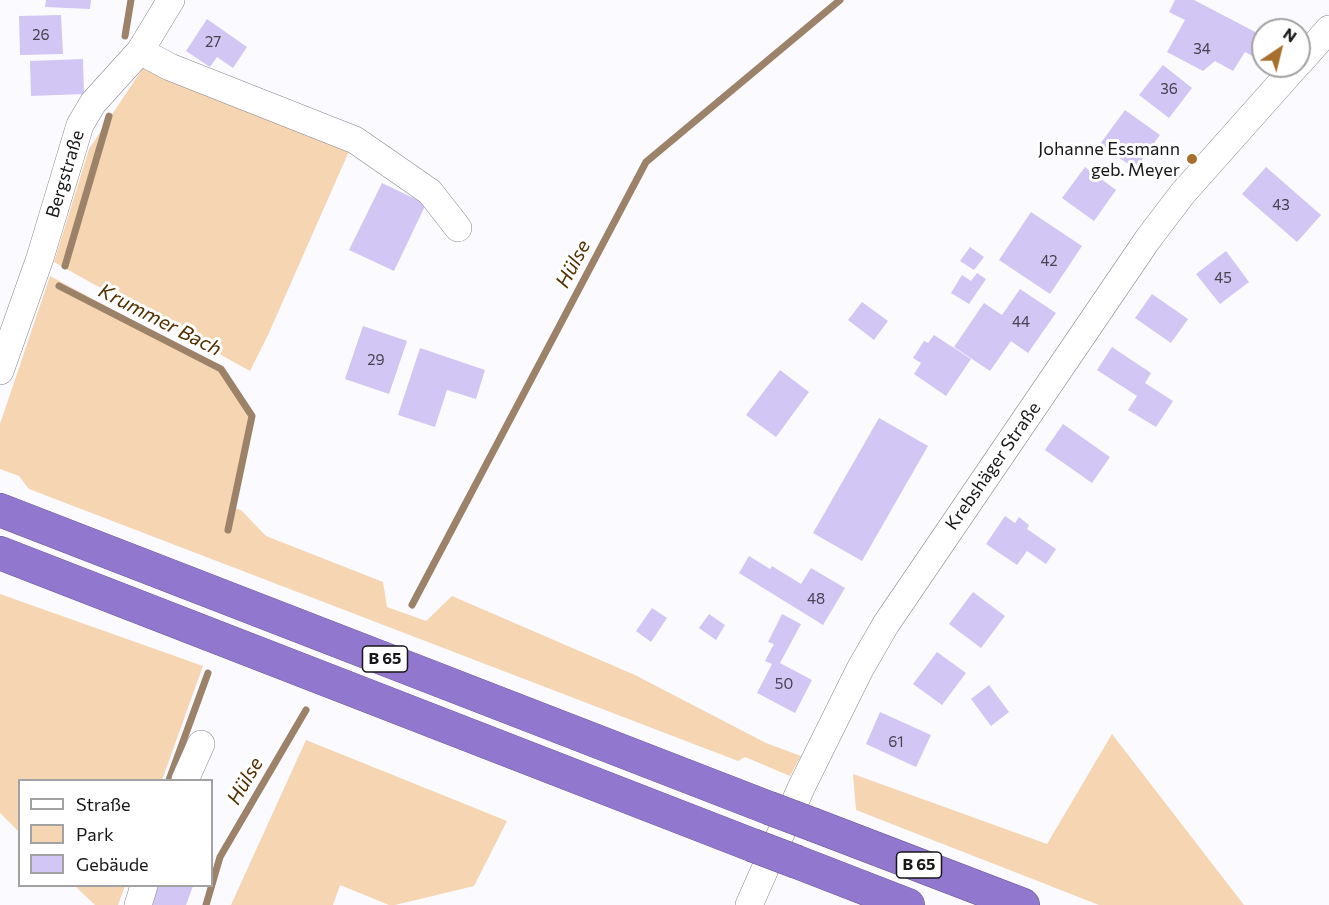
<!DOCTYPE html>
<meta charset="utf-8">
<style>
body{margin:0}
#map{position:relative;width:1329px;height:905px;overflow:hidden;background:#fbfafe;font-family:Commissioner,sans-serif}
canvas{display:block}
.legend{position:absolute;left:18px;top:779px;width:195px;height:108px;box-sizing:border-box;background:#fff;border:2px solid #a2a2a3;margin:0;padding:8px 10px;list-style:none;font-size:18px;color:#171619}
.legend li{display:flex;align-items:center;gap:12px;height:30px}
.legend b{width:30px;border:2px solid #a2a2a3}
.north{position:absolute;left:1251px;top:18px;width:60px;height:60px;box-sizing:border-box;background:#fff;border:2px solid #a2a2a3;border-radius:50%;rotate:35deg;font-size:16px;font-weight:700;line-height:24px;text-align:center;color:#171619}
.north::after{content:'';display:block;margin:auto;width:21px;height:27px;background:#a8702d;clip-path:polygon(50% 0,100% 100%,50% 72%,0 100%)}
</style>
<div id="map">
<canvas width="1329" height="905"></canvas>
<ul class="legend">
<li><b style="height:8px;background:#fff"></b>Straße</li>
<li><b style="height:16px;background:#f6d5b2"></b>Park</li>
<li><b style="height:16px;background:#d2c6f4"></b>Gebäude</li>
</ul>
<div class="north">N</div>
</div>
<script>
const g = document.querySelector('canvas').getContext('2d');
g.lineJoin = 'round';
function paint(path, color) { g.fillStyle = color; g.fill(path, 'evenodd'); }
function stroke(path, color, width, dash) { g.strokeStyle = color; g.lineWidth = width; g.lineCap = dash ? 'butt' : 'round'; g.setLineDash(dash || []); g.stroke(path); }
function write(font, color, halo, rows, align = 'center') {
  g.font = font + ' Commissioner,sans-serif'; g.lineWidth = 6; g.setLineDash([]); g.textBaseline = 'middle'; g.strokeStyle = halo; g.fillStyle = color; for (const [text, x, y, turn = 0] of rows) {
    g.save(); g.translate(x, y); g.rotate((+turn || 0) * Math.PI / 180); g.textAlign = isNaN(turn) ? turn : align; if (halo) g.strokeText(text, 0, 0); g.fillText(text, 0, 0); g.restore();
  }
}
paint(new Path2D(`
 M145,65L350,149L268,335L250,371L54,262L89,149Z
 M50,276L222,368L252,417L230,507L241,510L266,536L383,582L387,607L426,621L452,596L635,675L766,743L801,756L790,776L745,757L738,761L29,489L19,476L0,469V424Z
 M0,594L203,666L162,780H20L19,832L0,813Z
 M1112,734L1244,905H1099L856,810L853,774L1047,844Z
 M306,740L507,821L474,886L395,905H389L340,885L333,905H231Z
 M75,886H125L118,905H95Z`), '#f6d5b2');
stroke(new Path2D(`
 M125,36L131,0
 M65,266L109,116
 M59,286L221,369L252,416L228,530
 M412,605L646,162L840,0
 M169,780L208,673
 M206,905L220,857L306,710`), '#9b8269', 7);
paint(new Path2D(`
 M46,0H91L90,9L45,7Z
 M1175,0H1194L1263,36V45L1256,58L1245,52L1233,71L1215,61L1203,71L1167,52L1185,20L1169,12Z
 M61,15L63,54L20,55L19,16Z
 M207,19L247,47L233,68L217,57L210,67L186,51Z
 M83,59L84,94L31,96L30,61Z
 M1163,65L1192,88L1169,118L1139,95Z
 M1125,110L1160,135L1135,169L1100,144Z
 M1085,167L1116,190L1094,221L1062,198Z
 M1266,167L1321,215L1297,242L1242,194Z
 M382,183L426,204L394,271L349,250Z
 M1031,212L1082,246L1050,294L999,260Z
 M970,247L984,257L974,270L960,261Z
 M1226,251L1249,282L1220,304L1196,274Z
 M977,273L986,279L969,304L951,293L962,275L971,281Z
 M1020,289L1056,313L1028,353L1011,341L990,371L954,347L984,303L1002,315Z
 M1152,294L1188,319L1171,343L1135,318Z
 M862,302L888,321L874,340L848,320Z
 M363,326L407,341L389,394L345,379Z
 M934,335L971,359L946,396L914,374L921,363L913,358L924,341L928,343Z
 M1112,347L1151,373L1145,383L1173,401L1156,427L1128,410L1137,396L1097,370Z
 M420,348L485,370L476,399L447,390L435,427L398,415Z
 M780,370L809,392L776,437L746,415Z
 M879,418L928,446L862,561L813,533Z
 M1063,424L1110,457L1092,483L1045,450Z
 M1005,516L1015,523L1019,517L1029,525L1027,529L1056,549L1046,564L1027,551L1017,565L986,544Z
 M749,556L770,569L772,566L801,584L811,568L845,588L823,625L739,573Z
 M973,592L1005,616L981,648L949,624Z
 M652,608L667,618L651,642L636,631Z
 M709,614L725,625L716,640L699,628Z
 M782,614L801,624L780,663L812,680L795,713L757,693L772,664L765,661L774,644L768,642Z
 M937,652L966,673L942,705L913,684Z
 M989,685L1009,712L991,726L971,699Z
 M880,712L931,735L916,767L866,744Z
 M158,886H193L186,905H150Z`), '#d2c6f4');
const minor = new Path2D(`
 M140,51L170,67L355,140L430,192L458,228
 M1299,63L1329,29
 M0,371L40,258L80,125L93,103L140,51L171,0
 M185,780L201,744
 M138,905L144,886
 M749,905L802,786L860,669L886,624L1148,239L1183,193L1296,66`);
const highway = new Path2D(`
 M0,510L769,808
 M0,553L752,845
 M814,825L1023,905
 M797,862L908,905`);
stroke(minor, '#888690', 28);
stroke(highway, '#66558f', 34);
stroke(minor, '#fff', 27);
stroke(highway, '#9177ce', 33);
const highwayBridge = new Path2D(`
 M769,808L814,825
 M752,845L797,862`);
stroke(highwayBridge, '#66558f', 34, []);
stroke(highwayBridge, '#9177ce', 33);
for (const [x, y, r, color] of [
 [1192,159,6,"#a8702d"]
]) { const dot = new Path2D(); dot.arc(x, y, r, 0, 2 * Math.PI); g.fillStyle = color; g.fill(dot); stroke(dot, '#fff', 2); }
write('15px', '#464250', null, [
 ["26",41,35],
 ["27",213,42],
 ["34",1202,49],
 ["36",1169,89],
 ["43",1281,205],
 ["42",1049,261],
 ["45",1223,278],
 ["44",1021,322],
 ["29",376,360],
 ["48",816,599],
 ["50",784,684],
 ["61",896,742]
]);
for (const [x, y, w] of [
 [385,659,45],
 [919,865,45]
]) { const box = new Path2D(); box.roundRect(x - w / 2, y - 13, w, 26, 4.5); g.fillStyle = '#fff'; g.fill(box); stroke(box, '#171619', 1.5); }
write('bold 16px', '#171619', null, [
 ["B 65",385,659],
 ["B 65",919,865]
]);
write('18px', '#171619', '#fff', [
 ["Johanne Essmann",1180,149],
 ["geb. Meyer",1180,170]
], 'right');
write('18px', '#171619', '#fff', [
 ["Bergstraße",65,174,-73],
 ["Krebshäger Straße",993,466,-55]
]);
write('italic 20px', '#523000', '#fff', [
 ["Hülse",573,264,-62],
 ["Krummer Bach",160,320,27],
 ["Hülse",245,781,-60]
]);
</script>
